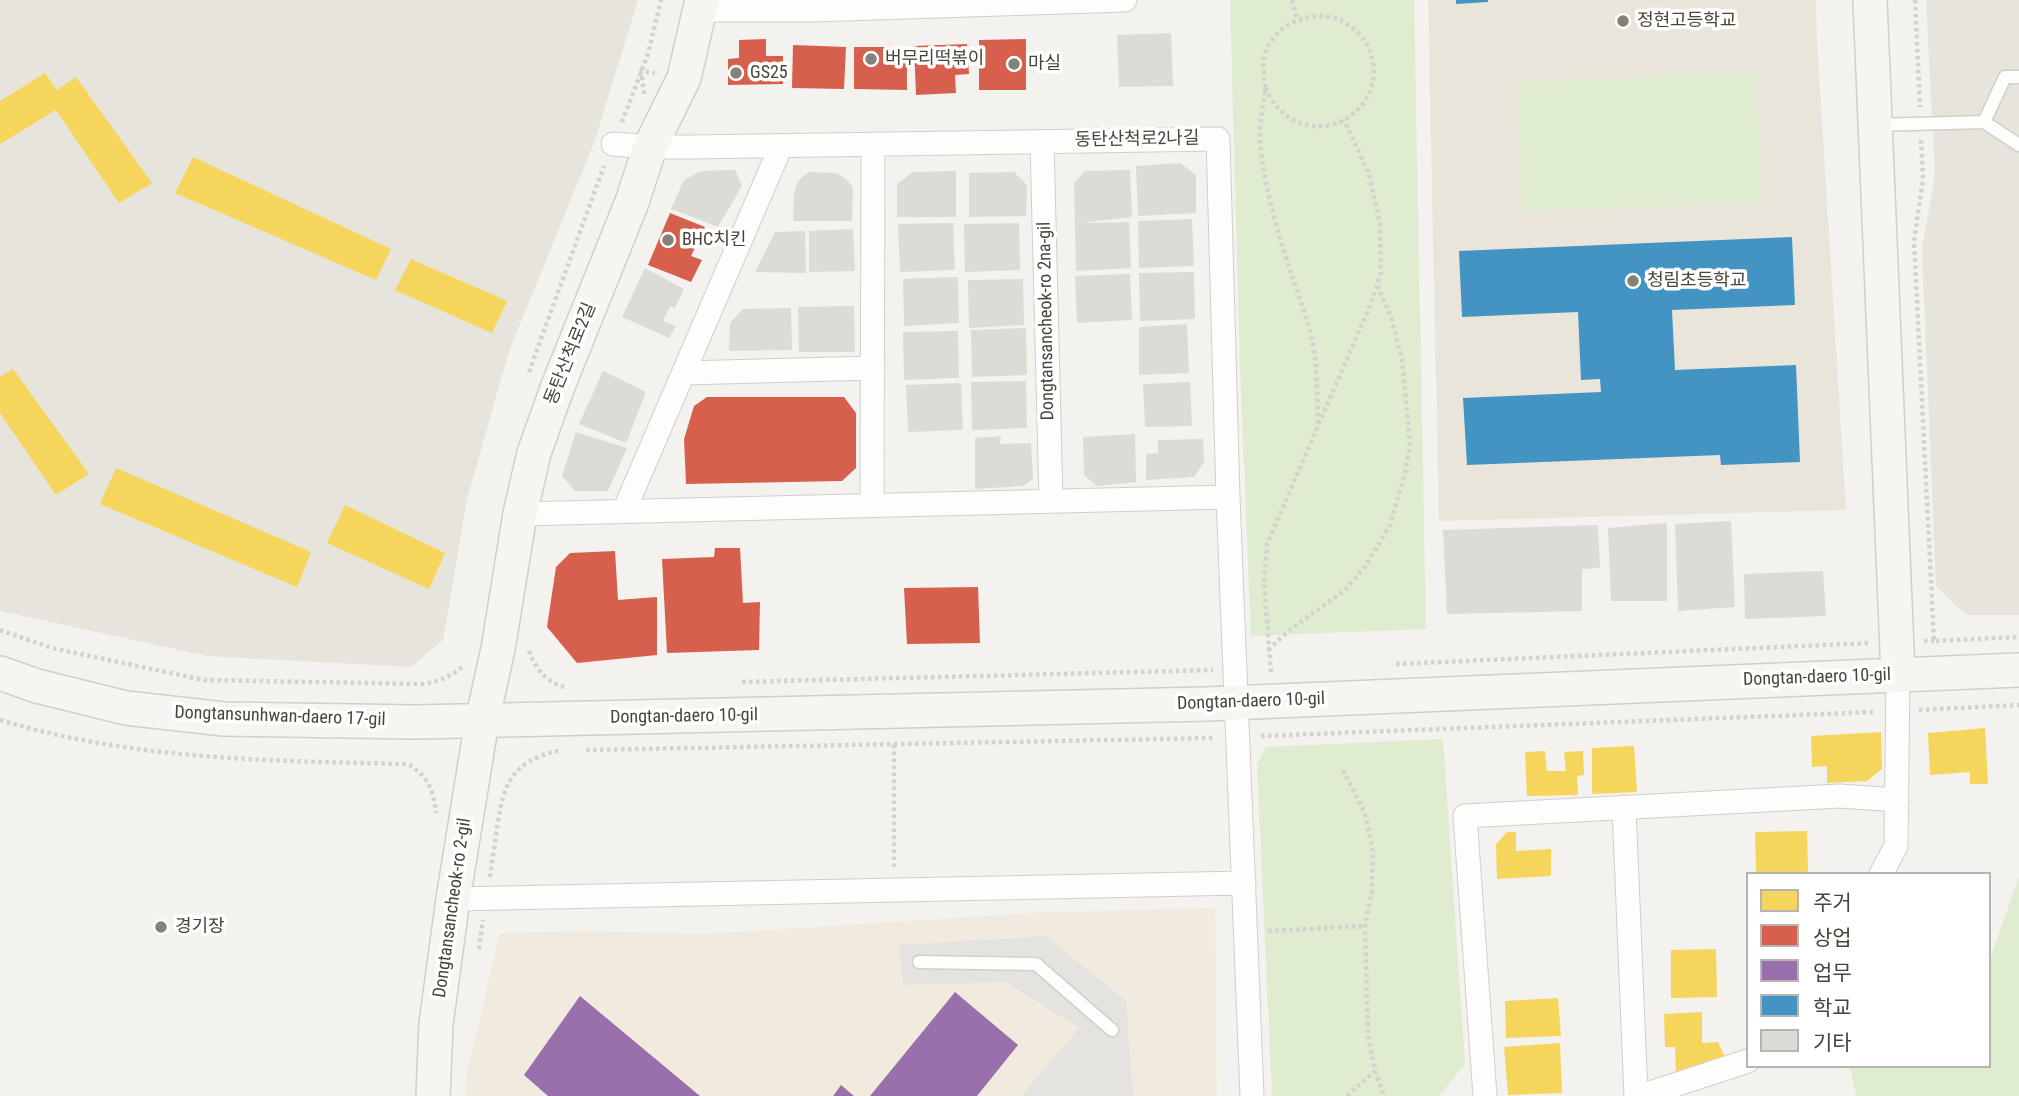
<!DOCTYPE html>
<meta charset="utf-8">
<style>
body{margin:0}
#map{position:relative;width:2019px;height:1096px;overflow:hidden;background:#f3f2ee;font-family:"Roboto Condensed","Noto Sans KR",sans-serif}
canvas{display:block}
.legend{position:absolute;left:1746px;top:872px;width:245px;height:196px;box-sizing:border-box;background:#fff;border:2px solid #b6b4b0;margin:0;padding:9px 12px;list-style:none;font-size:21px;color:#494439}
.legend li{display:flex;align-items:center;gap:14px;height:35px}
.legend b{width:35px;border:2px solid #b6b4b0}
</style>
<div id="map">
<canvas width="2019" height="1096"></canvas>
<ul class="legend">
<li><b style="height:19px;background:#f6d55c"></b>주거</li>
<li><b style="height:19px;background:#d6604d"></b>상업</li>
<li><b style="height:19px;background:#9970ab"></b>업무</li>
<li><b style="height:19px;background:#4393c3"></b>학교</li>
<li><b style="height:19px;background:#dcdbd6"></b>기타</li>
</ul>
</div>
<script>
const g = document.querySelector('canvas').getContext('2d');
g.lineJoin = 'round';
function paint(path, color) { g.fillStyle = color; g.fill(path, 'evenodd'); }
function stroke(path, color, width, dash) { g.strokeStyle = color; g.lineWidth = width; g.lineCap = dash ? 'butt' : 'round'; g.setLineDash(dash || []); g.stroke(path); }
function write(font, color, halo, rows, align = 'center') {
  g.font = font + ' "Roboto Condensed","Noto Sans KR",sans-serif'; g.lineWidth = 7; g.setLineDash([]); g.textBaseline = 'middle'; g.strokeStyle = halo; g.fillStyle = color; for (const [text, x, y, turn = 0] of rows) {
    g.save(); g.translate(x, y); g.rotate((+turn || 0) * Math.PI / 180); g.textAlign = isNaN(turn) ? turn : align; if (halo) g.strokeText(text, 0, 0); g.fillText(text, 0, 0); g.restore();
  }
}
paint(new Path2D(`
 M0,0H638L594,143L509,351L467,499L443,640L411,667L207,656L0,611Z
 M1926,0H2019V615H1966L1936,586L1922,249L1935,175Z`), '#e7e4dc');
paint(new Path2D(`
 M1215,908L1217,1096H466L467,1072L500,933L587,931L705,934L1049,912Z`), '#f1ebdf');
paint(new Path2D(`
 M1428,0H1816L1817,42L1846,510L1439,521Z`), '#e9e5da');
paint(new Path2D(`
 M1230,0H1414L1426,629L1251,636L1240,366Z
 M1757,72L1762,202L1523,212L1517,82Z
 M1443,739L1465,1064L1439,1096H1272L1257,764L1266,747Z
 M2019,876V1096H1856L1850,1066H1989V962Z`), '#dfecd0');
paint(new Path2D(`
 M1046,936L1126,1001L1133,1096H1021L1079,1028L1006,982L903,985L899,945Z`), '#e5e3df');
paint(new Path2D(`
 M45,73L57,90L76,77L152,183L119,203L56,110L0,144V101Z
 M193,157L391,249L376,280L175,193Z
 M411,259L507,301L492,333L395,290Z
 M13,369L89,474L56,495L0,413V377Z
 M116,468L311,552L297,587L100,504Z
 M345,505L445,553L429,589L327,543Z
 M1985,728L1988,784H1970V772L1930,775L1928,733Z
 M1881,732L1882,769L1867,781L1827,783V766L1812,767L1811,736Z
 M1634,746L1637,792L1592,794V748Z
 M1545,751L1547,771H1566L1564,752L1583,751L1584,775L1577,776L1578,795L1527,796L1525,752Z
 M1807,831L1808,873L1756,874L1755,832Z
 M1507,832H1516V851L1551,849V876L1497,879L1496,844Z
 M1716,949L1717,997L1671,998V950Z
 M1558,998L1561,1036L1506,1038L1505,1001Z
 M1702,1012V1043L1718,1042L1726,1059L1676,1074L1675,1047H1665L1664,1014Z
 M1560,1043L1562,1093L1508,1095L1504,1047Z`), '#f6d55c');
paint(new Path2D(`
 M766,39V56H783V84L728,85V59L739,58V40Z
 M1026,39V90H979V40Z
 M967,44L969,74L955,75L956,93L916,95L914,46Z
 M793,45L846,47L844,89L792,88Z
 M854,47H907V90L854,89Z
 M670,213L705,227L691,256L702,260L691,282L648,265Z
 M707,397H844L856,413V468L842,481L686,484L684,439L694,406Z
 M715,548H740L743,603L760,602L759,650L667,653L662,559L714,557Z
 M615,551L618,600L657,597V655L577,663L547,627L556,567L570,553Z
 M978,587L980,643L907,644L904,588Z`), '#d6604d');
paint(new Path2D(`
 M955,992L1018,1045L977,1096H870Z
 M580,996L700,1096H548L524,1075Z
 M841,1085L854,1096H833Z`), '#9970ab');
paint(new Path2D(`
 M1456,0H1488V2L1456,4Z
 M1792,237L1795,305L1672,310L1675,370L1796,365L1800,462L1721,465L1720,455L1467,465L1463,398L1601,392L1600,379L1581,380L1578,312L1462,317L1459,251Z`), '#4393c3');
paint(new Path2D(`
 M1171,33L1173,86L1119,87L1117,35Z
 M1180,163L1196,175V213L1138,216L1136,166Z
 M735,170L742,186L718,227L671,209L684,180L701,171Z
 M1130,170L1132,217L1081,223L1129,222L1131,268L1076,271L1074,183L1085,171Z
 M956,171V217H897V184L913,172Z
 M810,172L837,173L847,180L853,188L852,221H793L794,193L797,183L802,177Z
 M1014,172L1027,185L1026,216L969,217V173Z
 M1192,219L1194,266L1139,268L1138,221Z
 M953,223L955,270L900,272L898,224Z
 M1019,223L1020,270L965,272L964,224Z
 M853,229L855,271L809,272V231Z
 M805,231L806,273L755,272L775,232Z
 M645,268L684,289L675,308L670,306L663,321L676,326L669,338L622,317Z
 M1194,272L1195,319L1140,321L1139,273Z
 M1130,274L1132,320L1077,323L1075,276Z
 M958,277L959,323L904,326L903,279Z
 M1023,279L1024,325L969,328L968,280Z
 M854,306L855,352H799L798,307Z
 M791,308L792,350L729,351L730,323L743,309Z
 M1187,324L1189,373L1139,375V327Z
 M1026,328L1027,375L972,377L971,330Z
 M958,331L959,378L904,380L903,332Z
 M603,371L646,392L626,443L579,424Z
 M1026,381L1027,428L972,430L971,382Z
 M1190,382L1192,426L1145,427L1143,384Z
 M961,383L963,430L908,432L906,385Z
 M576,432L627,448L608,491H575L562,476Z
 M1135,434L1136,482L1097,486L1084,475L1083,437Z
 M1001,436L1000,444L1031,443L1033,479L1023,486L975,489V438Z
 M1203,439L1204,462L1194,477L1146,480V454L1158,453V440Z
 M1731,521L1735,607L1678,611L1675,524Z
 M1667,523V601H1611L1608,528Z
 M1598,525L1600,568L1582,569V611L1447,614L1443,530Z
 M1823,571L1826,616L1745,619L1744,574Z`), '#dcdbd6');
const lane = new Path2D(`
 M1984,122L2005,77H2019
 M1875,125L1984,122L2019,145
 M919,962L1036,964L1112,1030`);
const street = new Path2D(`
 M701,10H813L1125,0
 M1042,142L1051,501
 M613,144L650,147H692L1218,139L1228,497L1252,1096
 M684,373L873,368
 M872,505L873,144
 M624,511L781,146
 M520,514L1228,497
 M1624,807L1636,1096
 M1881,874L1896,846L1898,675
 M453,899L1244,883
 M1485,1096L1465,816L1840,796L1897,800
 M1641,1096L1748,1061`);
const secondary = new Path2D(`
 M1870,0L1898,675
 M0,673L37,686L126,708L224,719L416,722L1206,704L2019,670
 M433,1096L436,1024L453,899L482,721L498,649L520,514L534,453L558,386L632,202L650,147L684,78L702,0`);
stroke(lane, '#d1cfcb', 15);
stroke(street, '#d1cfcb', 25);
stroke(secondary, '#d2cfc5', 36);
stroke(new Path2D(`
 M1292,0L1297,19
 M1915,0L1920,107
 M1265,88C1301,164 1396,114 1369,49C1363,34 1346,20 1330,17C1301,12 1271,29 1264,57C1262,69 1265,78 1265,89C1264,106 1259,123 1260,141C1264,188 1280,241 1295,285C1300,300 1306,315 1310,331C1318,361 1317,394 1318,425
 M644,94L641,71L655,73
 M622,122L648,54L661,0
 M1921,140L1923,179L1914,241L1934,641L2019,637
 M529,372L604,166
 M0,630L52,648L204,680L424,684C440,681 452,676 465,665
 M1924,641H1934
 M1268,650L1291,629L1345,590L1365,567L1390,525L1405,473L1410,445L1402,359L1391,317L1377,285
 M529,651C535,667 547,684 565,687
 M1396,664L1870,643
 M1271,672L1264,583L1267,544L1369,308L1381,273L1380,224L1369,174L1344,120
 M742,682L1213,670
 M1919,710L2019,705
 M0,720C133,760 271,761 408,764C429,777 433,790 436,813
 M1261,736L1875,712
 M586,750L1214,738
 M1343,770L1364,811L1373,850L1372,891L1365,926L1368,1035L1375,1071L1384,1096
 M894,867V742
 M490,877C492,861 495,844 497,828C502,796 506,770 539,757C546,754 552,751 560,751
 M1268,931L1365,926
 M479,949L483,920
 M1347,1096L1375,1071`), '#d3d2cc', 4.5, [3.5, 3.5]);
stroke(lane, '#fdfdfc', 12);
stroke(street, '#fdfdfc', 23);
stroke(secondary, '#f7f5f1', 33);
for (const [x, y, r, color] of [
 [1623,21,7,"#848178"],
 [871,59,7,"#848178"],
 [1014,64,7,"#848178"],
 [736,73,7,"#848178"],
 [668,240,7,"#848178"],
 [1633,281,7,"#848178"],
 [161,927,7,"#848178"]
]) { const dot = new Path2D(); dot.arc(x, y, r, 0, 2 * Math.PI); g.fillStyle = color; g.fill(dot); stroke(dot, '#fff', 2.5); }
write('18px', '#494439', '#fff', [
 ["정현고등학교",1637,21],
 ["버무리떡볶이",885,59],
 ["마실",1028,64],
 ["GS25",750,73],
 ["BHC치킨",682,240],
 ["청림초등학교",1647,281],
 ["경기장",175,927]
], 'left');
write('18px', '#494439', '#fff', [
 ["동탄산척로2나길",1137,140,-1],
 ["Dongtansancheok-ro 2na-gil",1047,321,-91],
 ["동탄산척로2길",571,354,-68],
 ["Dongtan-daero 10-gil",1817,678,-2],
 ["Dongtan-daero 10-gil",1251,702,-2],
 ["Dongtansunhwan-daero 17-gil",280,717,2],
 ["Dongtan-daero 10-gil",684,717,-1],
 ["Dongtansancheok-ro 2-gil",453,908,-82]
]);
</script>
